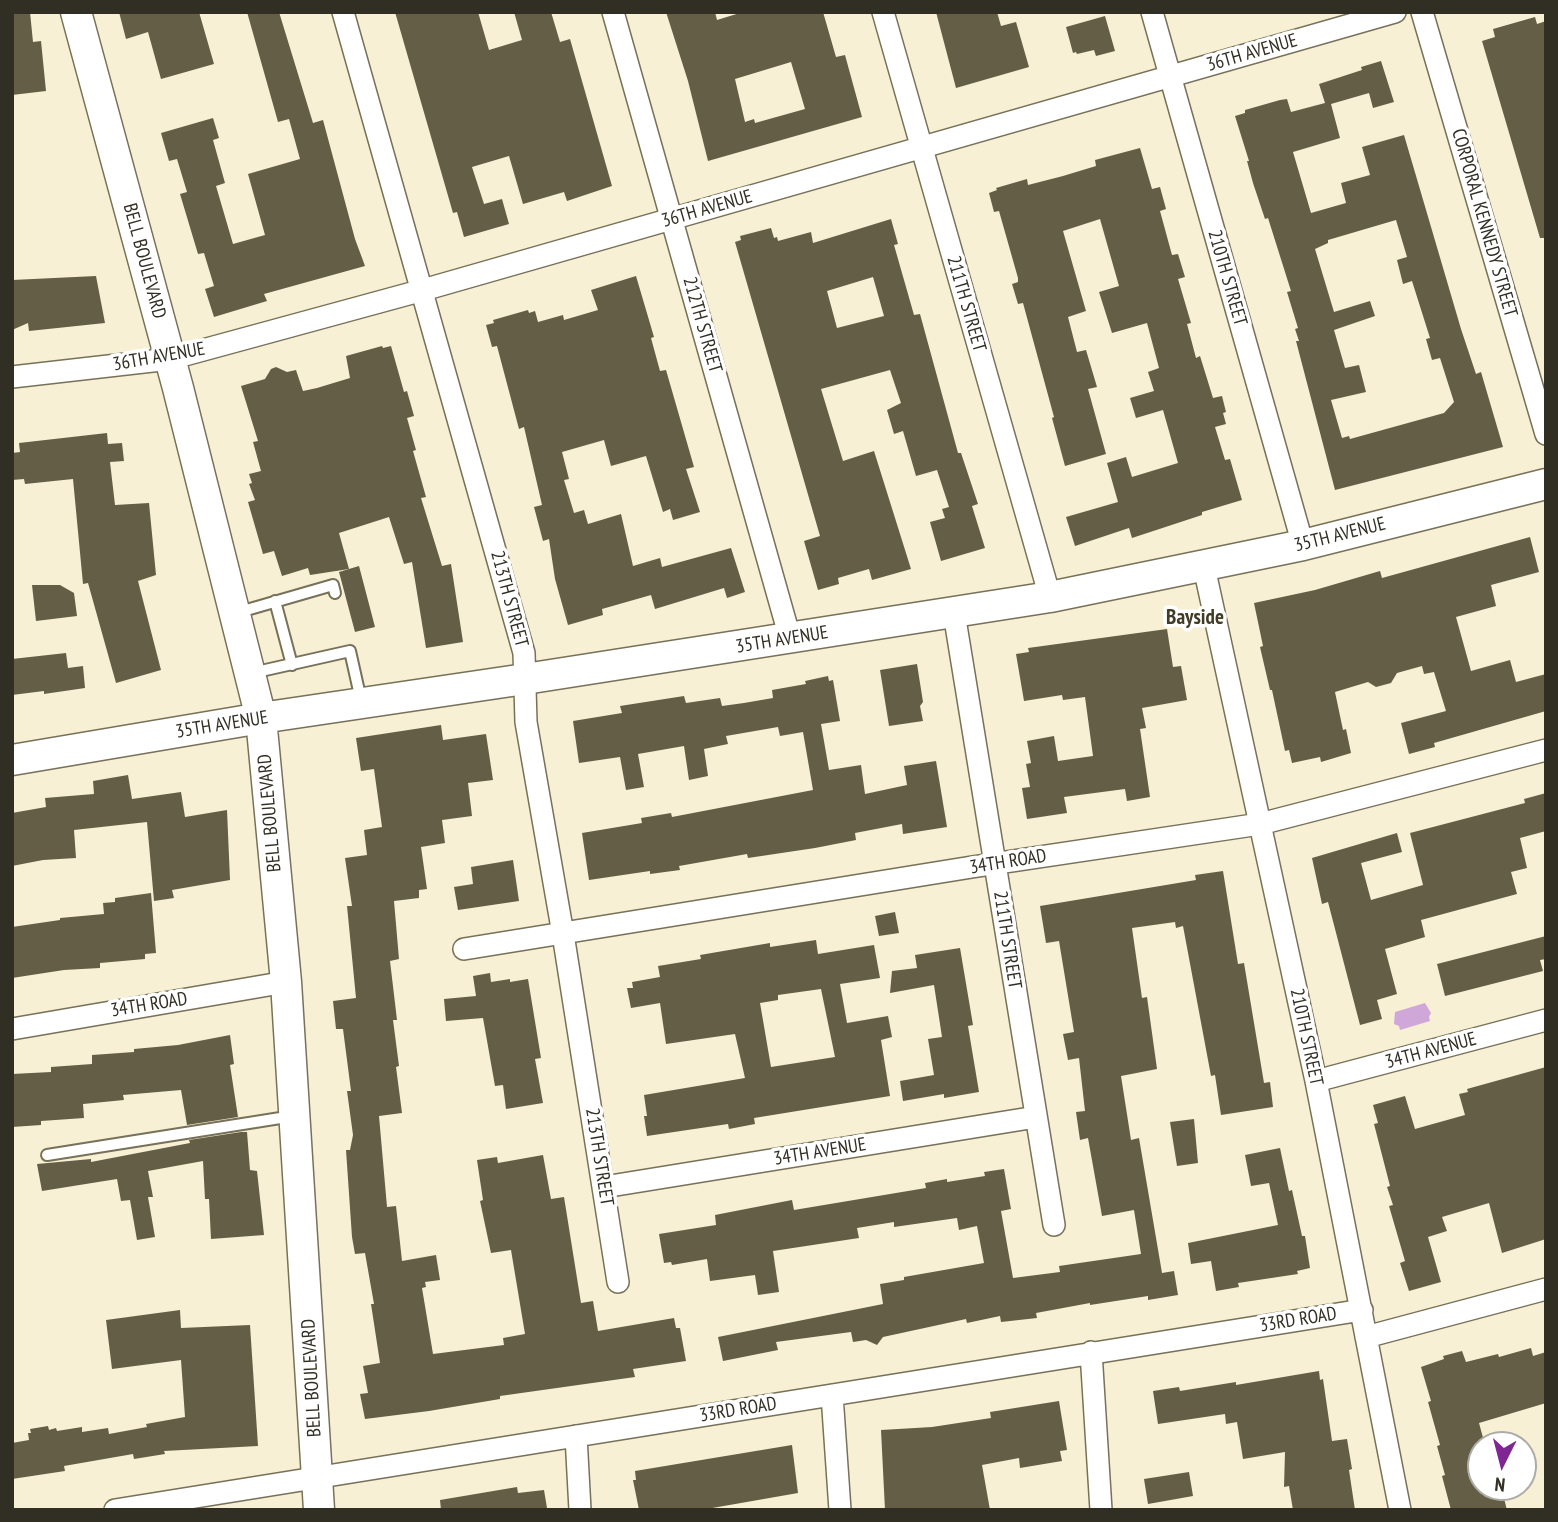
<!DOCTYPE html>
<style>
body{margin:0}
#map{position:relative;width:1558px;height:1522px;overflow:hidden;background:#f7f0d5;font-family:"PT Sans Narrow",sans-serif}
canvas{display:block}
.frame{position:absolute;inset:0;border:14px solid #312f24;pointer-events:none}
.north{position:absolute;left:1467px;top:1431px;width:70px;height:70px;box-sizing:border-box;background:#fff;border:2px solid #adaca7;border-radius:50%;rotate:186deg;font-size:19px;font-weight:700;line-height:28px;text-align:center;color:#312f24}
.north::after{content:'';display:block;margin:auto;width:24px;height:32px;background:#802693;clip-path:polygon(50% 0,100% 100%,50% 72%,0 100%)}
</style>
<div id="map">
<canvas width="1558" height="1522"></canvas>
<div class="frame"></div>
<div class="north">N</div>
</div>
<script>
const g = document.querySelector('canvas').getContext('2d');
g.lineJoin = 'round';
function paint(path, color) { g.fillStyle = color; g.fill(path, 'evenodd'); }
function stroke(path, color, width, dash) { g.strokeStyle = color; g.lineWidth = width; g.lineCap = dash ? 'butt' : 'round'; g.setLineDash(dash || []); g.stroke(path); }
function write(font, color, halo, rows, align = 'center') {
  g.font = font + ' "PT Sans Narrow",sans-serif'; g.lineWidth = 7; g.setLineDash([]); g.textBaseline = 'middle'; g.strokeStyle = halo; g.fillStyle = color; for (const [text, x, y, turn = 0] of rows) {
    g.save(); g.translate(x, y); g.rotate((+turn || 0) * Math.PI / 180); g.textAlign = isNaN(turn) ? turn : align; if (halo) g.strokeText(text, 0, 0); g.fillText(text, 0, 0); g.restore();
  }
}
paint(new Path2D(`
 M1425,1003L1431,1013L1429,1017L1430,1021L1400,1030L1399,1026L1394,1024L1395,1012Z`), '#d0a7d9');
paint(new Path2D(`
 M12,12H30L33,42L41,41L46,91L12,95Z
 M119,12H199L214,64L161,79L148,32L126,39Z
 M247,12H279L313,123L323,120L355,239L365,266L264,294L267,301L214,317L205,289L214,286L204,253L198,254L180,194L187,192L177,159L169,161L161,133L213,118L219,138L213,140L225,183L216,186L233,244L265,235L248,174L300,159L289,119L278,122Z
 M395,12H478L489,50L522,40L514,12H551L560,42L570,39L612,186L567,201L564,192L523,204L509,156L472,167L484,204L502,199L509,224L464,237L457,212L453,213Z
 M666,12H715L717,20L743,12H823L836,57L845,55L862,117L708,161L688,81ZM791,62L805,109L755,123L754,119L745,122L735,79Z
 M936,12H997L1001,26L1016,22L1029,67L956,88Z
 M1105,16L1115,51L1096,56L1094,50L1077,54L1076,52L1073,53L1066,27Z
 M1535,17L1537,24L1546,21V238H1540L1482,41L1495,37L1493,29Z
 M1381,61L1394,102L1373,108L1369,93L1331,104L1340,138L1293,152L1311,213L1346,203L1341,183L1370,175L1362,147L1404,135L1461,329L1476,374L1481,372L1503,447L1335,490L1296,341H1299L1295,329L1298,328L1287,292L1291,291L1268,218L1265,219L1253,183L1247,161H1249L1235,116L1245,113V110L1280,100L1287,99L1291,112L1325,103L1319,84L1362,70L1361,67ZM1396,220L1407,257L1397,260L1403,284L1412,281L1430,338L1426,339L1432,360L1440,358L1454,402L1444,413L1350,439L1349,436L1342,438L1331,400L1366,392L1359,365L1345,368L1334,330L1375,316L1370,301L1334,312L1315,249L1328,243V240Z
 M1140,148L1152,189L1160,187L1166,209L1160,211L1172,255L1178,254L1185,277L1178,279L1191,323L1187,324L1196,358L1200,356L1213,398L1222,396L1226,412L1223,413L1226,424L1215,427L1225,460L1230,459L1242,500L1202,512V515L1132,538L1129,528L1075,546L1066,517L1118,502L1107,463L1126,457L1132,477L1178,463L1163,410L1136,418L1130,398L1154,391L1148,372L1159,368L1147,323L1112,333L1099,292L1119,286L1100,219L1063,231L1086,311L1068,317L1077,352L1086,350L1097,387L1088,389L1106,454L1065,466L1052,418L1054,417L1023,303L1018,304L1012,284L1018,282V278L999,211L994,212L989,193L997,190L996,188L1027,179L1028,185L1063,176L1096,166L1095,160Z
 M891,219L898,244L894,245L914,315L920,314L958,453H961L978,504L972,506L985,548L941,561L930,522L945,518L942,509L949,507L937,470L916,476L903,431L894,434L887,410L901,403L890,370L821,389L843,461L874,451L911,569L872,580L869,569L838,578L839,584L818,590L804,541L820,536L735,242L741,240L740,236L771,228L774,238L777,237L778,241L811,232L813,243ZM873,277L884,316L837,328L827,291Z
 M96,276L105,323L29,331L28,323L12,330V280Z
 M636,276L654,337L651,338L660,371L666,370L694,467L686,469L700,512L673,520L670,509L663,512L646,456L611,466L604,440L562,452L569,479L564,480L574,513L584,510L588,524L621,514L633,566L660,558L662,567L731,548L745,592L727,598L724,588L655,609L651,595L602,609L603,615L568,625L555,579L549,539L543,541L534,507L542,505L524,427L519,429L497,346L492,347L486,325L494,323L493,320L528,310L529,313L535,311L538,322L563,315L564,320L598,310L591,290Z
 M382,346L383,348L391,346L404,392L407,391L414,416L407,418L416,450L413,451L426,497L421,498L442,566L451,564L463,642L426,648L412,562L404,564L389,517L339,533L349,569L310,575L308,568L282,576L274,551L263,554L248,502L255,500L249,484L252,483L249,474L261,471L253,442L258,441L241,386L265,379L271,369L276,367L287,372L296,370L303,391L317,388L350,378L346,356Z
 M107,433L108,444L122,443L124,461L110,462L115,505L149,503L156,575L138,581L161,670L116,683L88,583L83,584L73,479L25,484L24,479L12,480V453L20,452L19,443Z
 M1530,537L1539,572L1491,585L1496,606L1456,617L1471,671L1510,660L1516,682L1546,674V711L1434,743L1435,747L1409,754L1401,723L1446,711L1434,672L1424,674L1422,666L1397,673L1391,683L1376,687L1368,682L1335,692L1343,730L1346,729L1351,753L1321,762L1320,757L1292,763L1289,750L1285,751L1272,690H1270L1260,647L1263,646L1254,603L1315,590L1380,571L1382,578Z
 M359,566L375,627L355,632L339,572Z
 M32,585H60L74,593L77,616L36,621Z
 M1167,629L1173,667L1181,666L1187,700L1142,708L1146,728L1140,729L1150,797L1127,801L1125,789L1064,797L1067,813L1027,819L1022,788L1030,787L1026,764L1031,763L1027,741L1054,736L1058,761L1093,756L1085,697L1063,700L1062,695L1024,701L1016,654L1029,652L1028,648Z
 M66,653L68,668L83,666L85,688L44,694V691L12,695V659Z
 M917,664L923,702L920,706L923,721L889,726L880,670Z
 M828,676L829,681L833,680L840,721L821,724L829,770L861,765L865,794L907,785L904,766L936,761L947,827L903,834L902,824L855,833L856,840L815,848L748,858L747,854L679,866L680,870L650,874V871L589,880L582,833L642,823L641,818L671,813L672,817L813,790L803,732L780,736L778,727L726,736L728,744L704,749L708,776L689,780L684,746L638,754L644,787L626,790L620,757L579,763L573,721L622,713L620,706L684,696L686,703L720,698L722,706L744,703L773,698L772,690L806,684L805,681Z
 M441,725L443,740L486,734L493,780L468,783L472,816L442,820L445,843L421,847L427,889L419,890V898L394,901L399,959L390,961L397,1020H393L399,1066L396,1067L402,1113L379,1116L387,1207L396,1206L402,1261L436,1255L440,1280L425,1282L426,1287L422,1288L433,1354L504,1345L503,1338L525,1334L511,1250L491,1253L480,1201L483,1200L477,1160L497,1157L498,1163L543,1155L551,1199L564,1197L581,1303L593,1301L598,1331L674,1318L676,1328H680L686,1361L633,1369L635,1377L500,1396V1399L429,1411L365,1419L360,1394L368,1393L363,1366L380,1363L371,1304H374L365,1253L355,1254L352,1237L346,1150H350L353,1135L347,1091H351L343,1029H336L333,1001L356,998L347,906H352L345,858L367,855L364,830L382,827L374,769L361,771L356,738Z
 M128,775L132,799L181,792L185,817L227,810L230,880L172,890L174,898L154,901L147,822L74,830L76,858L43,860L12,866V813L46,807L45,798L94,794L93,781Z
 M1546,793V831L1520,838L1527,868L1511,872L1517,894L1421,920L1425,937L1385,949L1397,994L1377,1000L1382,1019L1360,1025L1328,902L1322,904L1312,858L1397,833L1402,852L1361,863L1371,900L1423,885L1410,833L1525,803L1524,799Z
 M513,860L519,901L458,910L454,887L473,884L471,867Z
 M1223,871L1238,964L1244,963L1264,1083L1270,1082L1273,1107L1221,1115L1215,1075L1211,1076L1183,926L1176,928L1175,922L1132,928L1142,998L1147,997L1157,1069L1121,1076L1131,1140L1139,1138L1162,1273L1174,1271L1178,1295L1148,1300V1296L1090,1305V1303L1036,1313L1037,1318L1001,1322L1000,1316L967,1323L966,1319L883,1337L877,1345L866,1340L853,1342L851,1332L776,1342L778,1350L723,1361L718,1337L883,1304L880,1284L904,1280V1277L984,1263L977,1226L959,1230L957,1218L894,1227V1222L857,1228L859,1238L773,1251L779,1292L758,1295L755,1275L710,1281L707,1259L672,1265L671,1262L664,1263L659,1234L716,1225L715,1215L792,1200L794,1210L926,1188L925,1183L947,1179V1182L985,1176L984,1172L1004,1169L1011,1209L1001,1211L1013,1278L1060,1272L1059,1266L1141,1254L1134,1210L1102,1216L1088,1138L1080,1140L1076,1112L1085,1111L1079,1058L1068,1060L1063,1034L1074,1032L1059,941L1046,943L1040,906L1196,880L1195,875Z
 M151,893L156,953L145,954V959L100,963V968L64,970L12,978V927L60,920V918L104,914L103,903L115,902V898Z
 M895,912L899,933L879,936L875,916Z
 M1546,936V959L1540,960L1543,971L1445,996L1437,964Z
 M816,940L818,954L874,945L880,978L840,984L847,1023L888,1016L892,1037L881,1040L890,1096L754,1118L755,1124L729,1129L728,1124L647,1136L644,1116H647L644,1095L745,1078L735,1034L666,1044L660,1003L631,1008L627,988H633L632,982L660,977L658,966L701,959L700,955L770,943V947ZM821,989L835,1057L771,1067L760,1003L778,1000V995Z
 M960,948L973,1025L968,1026L979,1092L944,1098V1094L903,1101L900,1081L934,1075L928,1039L942,1037L934,985L890,993L892,971L917,968L915,955Z
 M490,973L491,982L510,979V982L528,979L541,1058L535,1059L543,1103L506,1109L503,1085L495,1086L483,1018L446,1021L444,999L476,996L473,976Z
 M230,1035L234,1064L230,1065L238,1117L187,1125L181,1090L123,1095L124,1100L83,1104L84,1118L41,1121V1125L12,1127V1074L51,1072V1067L92,1064V1055L134,1052V1049L178,1045Z
 M1546,1067V1239L1502,1253L1489,1203L1442,1217L1447,1231L1428,1237L1441,1282L1409,1291L1400,1263L1405,1261L1389,1206L1393,1205L1387,1187L1390,1186L1374,1124L1378,1123L1373,1105L1405,1096L1415,1129L1465,1115L1459,1094L1468,1092L1467,1089Z
 M1194,1119L1198,1163L1177,1166L1170,1122Z
 M241,1132H247L250,1170L257,1171L264,1235L211,1239L209,1199H205L203,1161L148,1171L153,1197H148L155,1237L137,1240L130,1200L121,1201L117,1179L42,1191L37,1164L91,1159V1162L190,1143L189,1140Z
 M1280,1148L1289,1191L1292,1190L1302,1236H1305L1310,1268L1297,1271L1298,1274L1238,1283L1239,1287L1216,1291L1211,1261L1191,1264L1188,1243L1278,1225L1269,1183L1251,1186L1245,1155Z
 M180,1310L181,1328L250,1325L258,1446L164,1451L165,1454L134,1459L133,1454L64,1466L65,1471L12,1479V1443L29,1440L28,1433H31L30,1429L48,1426L49,1430L56,1428L57,1431L82,1427V1432L108,1428L109,1434L147,1427L146,1424L185,1417L181,1360L112,1369L106,1320Z
 M1531,1348L1533,1356L1546,1352V1403L1479,1423L1485,1445H1481V1487H1501L1507,1510H1451L1442,1476L1445,1475L1437,1446L1440,1445L1428,1402L1431,1401L1421,1367L1444,1359L1443,1356L1462,1351L1466,1362L1498,1354L1499,1357Z
 M1319,1371L1320,1380L1323,1379L1332,1441L1347,1439L1352,1469L1349,1470L1355,1510H1293L1289,1486L1284,1487L1285,1452L1243,1459L1237,1422L1226,1424L1225,1414L1158,1424L1153,1391L1179,1387L1180,1391L1236,1382V1385Z
 M1059,1401L1067,1450L1060,1451L1062,1461L1020,1468L1019,1458L982,1465L990,1510H885L881,1430L932,1427L991,1418L990,1412Z
 M792,1445L798,1493L701,1510H639L633,1480H636L635,1471Z
 M1189,1472L1193,1496L1148,1504L1144,1479Z
 M517,1487L518,1493L544,1490L547,1508L534,1510H441L440,1500Z`), '#645e46');
const lane = new Path2D(`
 M275,601L292,665
 M236,613L333,585L335,593
 M252,673L350,651L361,700
 M47,1155L293,1116`);
const street = new Path2D(`
 M343,12L524,653L526,722L563,934L618,1282
 M613,12L790,638
 M883,12L1050,597
 M1152,12L1303,545
 M1422,12L1546,434
 M12,377L170,359L423,290L1395,12
 M1204,567L1316,1081L1400,1510
 M954,613L1054,1225
 M464,949L972,867L1260,824L1546,750
 M12,1029L286,982
 M1316,1081L1546,1020
 M604,1187L1036,1117
 M1366,1337L1546,1289
 M1091,1352L1101,1510
 M832,1395L840,1510
 M576,1436L580,1510
 M115,1510L1362,1310`);
const secondary = new Path2D(`
 M76,12L178,388L261,718L286,982L319,1510
 M12,760L261,718L525,679L1050,597L1303,545L1546,484`);
stroke(lane, '#777159', 14);
stroke(street, '#777159', 24);
stroke(secondary, '#777159', 33);
stroke(lane, '#fff', 10);
stroke(street, '#fff', 21);
stroke(secondary, '#fff', 30);
write('19px', '#312f24', '#fff', [
 ["36TH AVENUE",1252,53,-16],
 ["36TH AVENUE",707,209,-16],
 ["CORPORAL KENNEDY STREET",1484,223,74],
 ["BELL BOULEVARD",144,261,75],
 ["210TH STREET",1227,278,74],
 ["211TH STREET",966,304,74],
 ["212TH STREET",702,325,74],
 ["36TH AVENUE",159,357,-10],
 ["35TH AVENUE",1340,535,-14],
 ["213TH STREET",509,599,75],
 ["35TH AVENUE",782,640,-9],
 ["35TH AVENUE",222,725,-9],
 ["BELL BOULEVARD",270,813,-95],
 ["34TH ROAD",1008,862,-9],
 ["211TH STREET",1007,940,81],
 ["34TH ROAD",149,1005,-9],
 ["210TH STREET",1306,1037,78],
 ["34TH AVENUE",1431,1051,-15],
 ["34TH AVENUE",820,1152,-9],
 ["213TH STREET",599,1157,81],
 ["33RD ROAD",1298,1320,-9],
 ["BELL BOULEVARD",312,1378,-93],
 ["33RD ROAD",738,1410,-9]
]);
write('bold 21px', '#423c26', '#fff', [
 ["Bayside",1195,618]
]);
</script>
